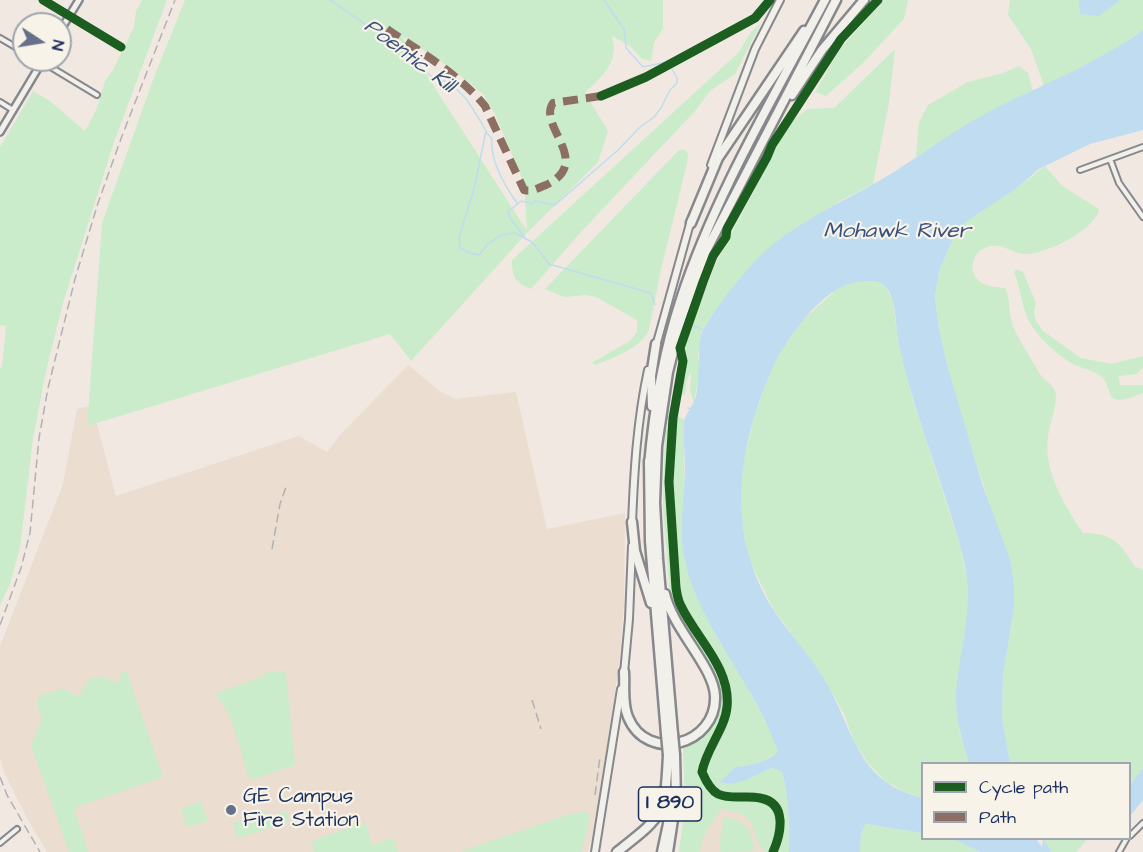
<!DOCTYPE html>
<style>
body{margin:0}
#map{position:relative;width:1143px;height:852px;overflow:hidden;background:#f1e9e1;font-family:"Architects Daughter",sans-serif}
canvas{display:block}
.legend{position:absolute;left:921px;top:762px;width:210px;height:78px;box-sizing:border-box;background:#f7f3e8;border:2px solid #9fa5b1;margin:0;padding:8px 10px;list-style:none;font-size:18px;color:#1b2f5e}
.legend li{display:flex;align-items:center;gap:12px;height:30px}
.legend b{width:30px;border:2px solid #9fa5b1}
.north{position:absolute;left:12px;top:12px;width:60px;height:60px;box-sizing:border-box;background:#f7f3e8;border:2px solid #9fa5b1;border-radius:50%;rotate:102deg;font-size:16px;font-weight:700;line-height:24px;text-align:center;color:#1b2f5e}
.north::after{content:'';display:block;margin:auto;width:21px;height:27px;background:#66708c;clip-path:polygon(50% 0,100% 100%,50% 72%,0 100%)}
</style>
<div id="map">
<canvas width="1143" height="852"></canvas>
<ul class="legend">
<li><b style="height:8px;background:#1b5e20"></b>Cycle path</li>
<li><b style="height:8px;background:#8d6e63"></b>Path</li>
</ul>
<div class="north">N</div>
</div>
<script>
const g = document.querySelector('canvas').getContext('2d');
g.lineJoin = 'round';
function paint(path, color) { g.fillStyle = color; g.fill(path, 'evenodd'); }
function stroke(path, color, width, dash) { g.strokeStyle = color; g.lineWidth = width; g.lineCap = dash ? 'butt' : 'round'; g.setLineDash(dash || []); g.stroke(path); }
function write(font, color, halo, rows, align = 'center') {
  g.font = font + ' "Architects Daughter",sans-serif'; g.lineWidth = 4.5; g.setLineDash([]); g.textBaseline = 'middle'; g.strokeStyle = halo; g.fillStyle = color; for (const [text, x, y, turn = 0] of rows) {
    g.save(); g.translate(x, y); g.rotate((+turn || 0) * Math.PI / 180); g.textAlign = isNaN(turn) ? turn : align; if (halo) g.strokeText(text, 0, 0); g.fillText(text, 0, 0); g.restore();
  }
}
paint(new Path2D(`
 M408,365L440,391L455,399L516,392L547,529L625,513L624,602L620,656L597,817L588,852H47L29,822L4,772L0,757V646L63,484L77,409L92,405L116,496L299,436L327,452L340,435Z
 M718,805L761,813L767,852H697L702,831Z`), '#ebddd0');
paint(new Path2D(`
 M142,0H167L114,142L63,303L46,371L33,439L20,548L10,584L0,605V368L2,367L6,326L0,325V147L33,91L50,101L85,131L97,108L105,81L113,70L134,27L136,11Z
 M185,0H663V28L654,43L651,61L642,59L630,46L612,36C620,62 602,76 585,93L608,131L598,162L527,233L411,361L390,334L87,426L102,223L154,77ZM401,35L448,66L483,94L495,114L524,183L527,231Z
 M884,0H908L904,19L863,63L826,96L815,92L840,49Z
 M1010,0H1143V30L1109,53L1044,86L1031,49L1008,15Z
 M761,23L735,74L710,91L696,110L581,232L531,289C515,283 512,277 512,260L739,52L751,32Z
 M895,49L889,103L873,184L840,201L770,248L732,289L702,329L698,356L700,368L694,403L690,390L691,372L687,380L685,395L680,394L685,368L684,343L716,263L789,124L807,109L834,108Z
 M1019,66L1028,73L1033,91L984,115L916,157L919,122L928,105L968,82L1003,73Z
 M679,150H685L688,154L687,163L660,274L649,330C640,349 614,357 596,365L591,363L630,341L637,332V320L596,297L586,295L564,297L545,289Z
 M1045,166L1062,186L1099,209C1096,230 1043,256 1023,254C1010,253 1004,242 987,247C971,252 967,274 982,283C987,287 998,287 1005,288C1011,299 1008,311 1012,323C1015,335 1032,359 1038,371C1043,381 1056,384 1056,396C1056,409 1050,423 1048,436C1043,471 1065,506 1083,533C1111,533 1121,542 1134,566L1143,570V768L1130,785V764L1010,763L1002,719L1003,676L1014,607L1011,562L1001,538L963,422L948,368L939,329L935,296L939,271L952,241L967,220L1017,188Z
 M1017,269L1023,272L1036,303L1034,312L1036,321L1043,331L1081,358L1112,364L1143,356V367L1137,374L1119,376L1120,385H1143V393C1097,412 1118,386 1098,374C1089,369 1078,368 1068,361C1054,352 1037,336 1029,321C1022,308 1020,286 1014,272Z
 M875,280L885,286L893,301L898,340L912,397L960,545L967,580L968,609L961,657L959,729L969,763L922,764V798L903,791L885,781L868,763L854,742L844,714L826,682L773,608L749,560L740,512L742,467L755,414L775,359L804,319L837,289L854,281Z
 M676,416L684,419L685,561L696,594L716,636L743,679L773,736L778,753L753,766L735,767L721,782L748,779L772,768L782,770C789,797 789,824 789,852H766C745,832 765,815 721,809L705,833L699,852H679L685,804L683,748L703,737L711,727L717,716L721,698L717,683L676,616L670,597L663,509L665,432Z
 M126,670L163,777L74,808L88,852H69L31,745L42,719L37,701L39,696L64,688L76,696L81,695L88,680L101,676L114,682L119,681L122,671Z
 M271,671H284L286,674L295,765L252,780L247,774L240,747L228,712L216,693L265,676L264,674Z
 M201,802L208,821L187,827L181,808Z
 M267,811L270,817L287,811L289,821L237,839L233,823Z
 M588,811C591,825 585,839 581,852H460L569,814Z
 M724,817C744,819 754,832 754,851L722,852L719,848Z
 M365,822L372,845L393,838L398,852H314L312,841Z
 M864,824L922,833V838L953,839L981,852H860L861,833Z
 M1043,839H1087L1077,852H1052Z`), '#caecca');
paint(new Path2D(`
 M1079,0H1120L1099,16L1080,14Z
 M1143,30V130L1090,144L1039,169L1017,188L967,221L952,241L939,271L935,296L939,329L948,368L982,483L1011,562L1014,588V607L1003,676L1002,718L1010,763H969C963,742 955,719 956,696C958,657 971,620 967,581C965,557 956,532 949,509C934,461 916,414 904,366C902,357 899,347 898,338C895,322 897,294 882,284C877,280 872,281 866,281C829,282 803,319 784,347C774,361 769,377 762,394C735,467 730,541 773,609C790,635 812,657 827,684C846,716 854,759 886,782C896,790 910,794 922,798V833L865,824L861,833L860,852H789C789,824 789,797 782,771L772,768C757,774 737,788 720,782L735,767C750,766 767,762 778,752C756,685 701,631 685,561C678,529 685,499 685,467C685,452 683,437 684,422C685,414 694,405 696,396C701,377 696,340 704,328C720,302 747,267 770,247C806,217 849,199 889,175C921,155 952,132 985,114C1038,86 1095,65 1143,30Z
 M1143,768V800L1130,816V785Z
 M953,839H1036L1042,847L1043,839L1052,852H981Z`), '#bfdcf0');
stroke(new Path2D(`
 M330,0L388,40L431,76L452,84L467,100L481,122L486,131L474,189L459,237L460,248L469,253L479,255L487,245L501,235L515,233L532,242L549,264L651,293L655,305
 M604,0L624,29L626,48L643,67L667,62
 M486,132L492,139C490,160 505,186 517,203
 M525,238L510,218L508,212L521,201L533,204L535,201L555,205L618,150L639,128L654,117L661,108L670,90L677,83V78L671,67
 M691,325L704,330
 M688,408L691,409`), '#bfdcf0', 1.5);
const minor = new Path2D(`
 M43,0L121,47
 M0,38L24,52
 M39,60L97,95
 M601,96L646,77L755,18L770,0
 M0,102L13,110
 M1110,159L1119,183L1143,217
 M1080,170L1143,147
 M1130,836L1143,823
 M0,843L17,829
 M1119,852L1127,838`);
const tertiary = new Path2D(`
 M60,31L79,0
 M0,132L43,60`);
const secondary = new Path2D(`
 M711,165L755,49L780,0
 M656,346L691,220
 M632,524C634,472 637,421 648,370
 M624,673L629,619L632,546
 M595,852L621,689`);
const motorway = new Path2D(`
 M792,95L822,50L864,0
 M691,223L718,158L804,31
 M652,406L651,376L656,344
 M649,461L650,541L666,734
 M649,465C654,409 663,353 681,299C715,195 774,97 825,0
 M632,522L635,551L651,603
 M624,672C625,687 622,703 628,717C647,764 717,745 715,696C714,667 673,629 665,594
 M673,734L658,559L655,503L657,446L668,372L682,317L706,251L836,0
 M617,852C664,815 665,816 668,755
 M662,852L668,824L670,794
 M668,852L676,800L675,755`);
stroke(minor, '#87888d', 8);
stroke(tertiary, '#87888d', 10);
stroke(secondary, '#87888d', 10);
stroke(motorway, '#87888d', 13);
stroke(minor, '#f2f0eb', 4);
stroke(tertiary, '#f2f0eb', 5);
stroke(secondary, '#f2f0eb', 6);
stroke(motorway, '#f2f0eb', 8);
stroke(new Path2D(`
 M272,549L280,504L287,484
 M0,625L21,568L30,533L39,438L48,388L75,279L98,203L122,136L175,0
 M532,700L541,729
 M0,777L7,795L40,852
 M595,795L600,757`), '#b0b1b3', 1.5, [9, 4.5]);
const motorwayBridge = new Path2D(`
 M666,734L668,755
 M673,734L675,755`);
stroke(motorwayBridge, '#87888d', 13, []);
stroke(motorwayBridge, '#f2f0eb', 8);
stroke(new Path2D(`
 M387,29C420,52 459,74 485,106L524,190C532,192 538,188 546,185C594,162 537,126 553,103L601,96`), '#8d6e63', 8, [15, 8]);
stroke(new Path2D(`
 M43,0L121,47
 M601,96L646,77L755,18L770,0
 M773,852C781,834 788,803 760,798C747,795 731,800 718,794C710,790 705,779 702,772C706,749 725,729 727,707C731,668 696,638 681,606C678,601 677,594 676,588L669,482L673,418L683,361L680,348L703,282L713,256L726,237L727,229L767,157L772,145L841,39L878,0`), '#1b5e20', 9);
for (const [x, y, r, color] of [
 [231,810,6,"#66708c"]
]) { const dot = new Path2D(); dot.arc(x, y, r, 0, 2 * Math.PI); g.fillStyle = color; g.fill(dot); stroke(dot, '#f7f3e8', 2); }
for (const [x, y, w] of [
 [670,804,63]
]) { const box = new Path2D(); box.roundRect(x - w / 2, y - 17, w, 34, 4.5); g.fillStyle = '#f7f3e8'; g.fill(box); stroke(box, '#1b2f5e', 1.5); }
write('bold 20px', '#1b2f5e', null, [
 ["I 890",670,804]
]);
write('21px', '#1b2f5e', '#f7f3e8', [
 ["GE Campus",243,798],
 ["Fire Station",243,822]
], 'left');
write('italic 22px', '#38507c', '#f7f3e8', [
 ["Poentic Kill",409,57,37],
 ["Mohawk River",897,232]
]);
</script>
